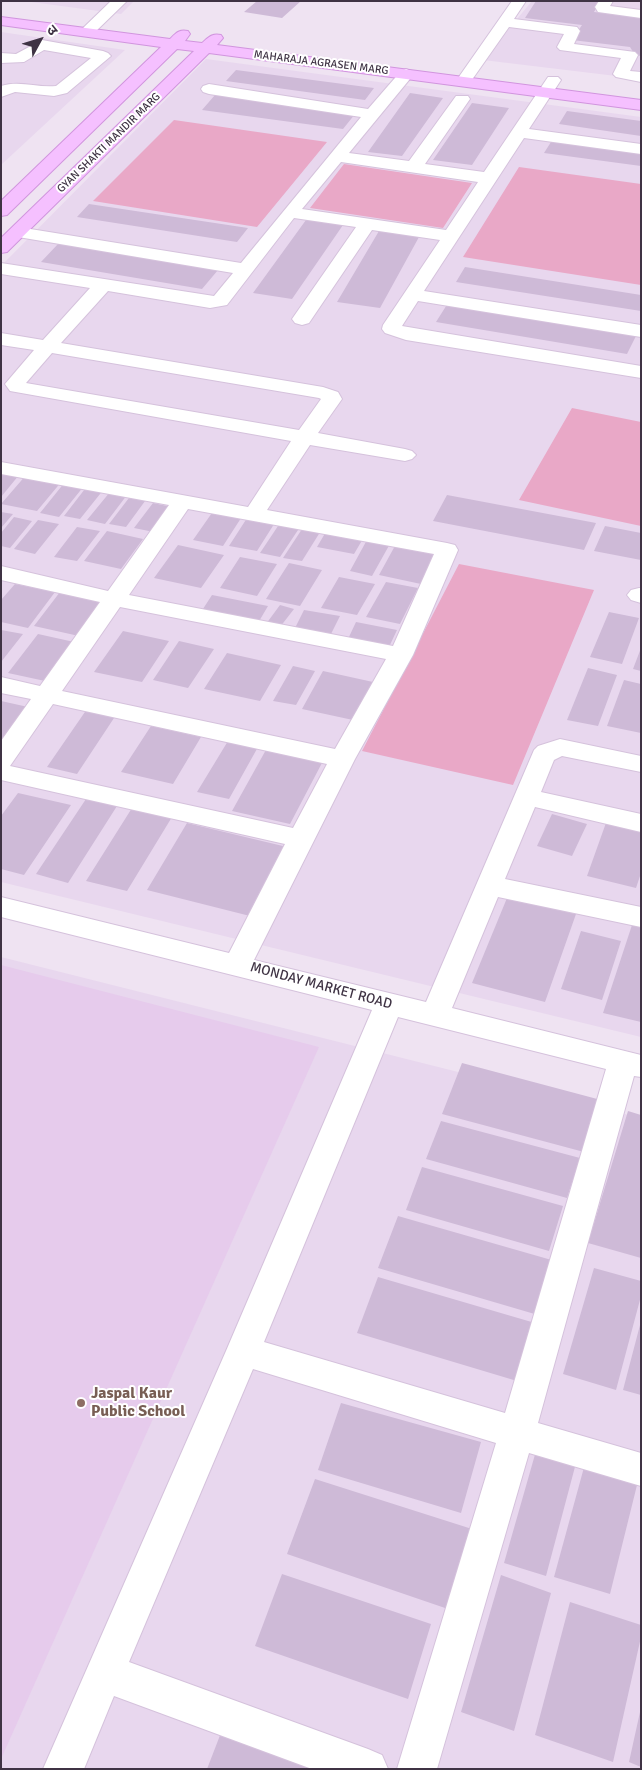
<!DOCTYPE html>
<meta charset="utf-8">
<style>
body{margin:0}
#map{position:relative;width:642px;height:1770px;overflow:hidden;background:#efe3f2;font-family:Signika,"Noto Sans Devanagari",sans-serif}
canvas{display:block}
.frame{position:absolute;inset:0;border:2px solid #3f3344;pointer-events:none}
.north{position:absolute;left:15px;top:15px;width:50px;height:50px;-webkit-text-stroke:4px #fff;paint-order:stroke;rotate:51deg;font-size:14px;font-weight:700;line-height:20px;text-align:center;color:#3f3344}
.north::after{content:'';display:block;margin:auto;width:18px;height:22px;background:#3f3344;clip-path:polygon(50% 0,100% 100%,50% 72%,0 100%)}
</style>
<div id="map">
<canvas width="642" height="1770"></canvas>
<div class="frame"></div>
<div class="north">उ</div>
</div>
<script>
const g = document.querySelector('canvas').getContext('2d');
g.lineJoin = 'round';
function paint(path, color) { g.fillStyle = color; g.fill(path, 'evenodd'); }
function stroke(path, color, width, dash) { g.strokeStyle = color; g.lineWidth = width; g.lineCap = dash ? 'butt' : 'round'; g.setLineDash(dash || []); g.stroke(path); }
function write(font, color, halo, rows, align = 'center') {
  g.font = font + ' Signika,sans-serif'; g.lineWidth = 4; g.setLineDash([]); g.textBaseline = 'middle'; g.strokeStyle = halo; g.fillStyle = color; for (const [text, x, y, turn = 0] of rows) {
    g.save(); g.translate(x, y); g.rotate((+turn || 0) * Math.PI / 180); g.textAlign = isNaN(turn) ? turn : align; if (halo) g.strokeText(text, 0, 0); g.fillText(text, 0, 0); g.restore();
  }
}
paint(new Path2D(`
 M24,1H134L121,14Z
 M532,1H641V79L483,60Z
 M1,32L125,50L1,165Z
 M206,59L641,117V1037L1,882V266Z
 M1,957L641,1118V1769H1Z`), '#e8d7ee');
paint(new Path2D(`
 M1,965L319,1047L1,1759Z`), '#e6cbec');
paint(new Path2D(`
 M174,120L327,142L257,227L93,201Z
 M344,164L472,183L443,228L310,208Z
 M519,167L641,184V285L463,257Z
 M572,408L641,422V526L519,500Z
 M459,564L594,590L513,785L362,751Z`), '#e9a8c7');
paint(new Path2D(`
 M257,1H301L282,18L244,12Z
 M536,1H600L594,12L641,17V56L635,55L630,47L572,40L582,25L525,18Z
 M236,70L374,88L365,100L226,81Z
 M410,93L443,98L402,156L368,152Z
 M215,95L355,114L343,129L202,110Z
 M472,103L509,108L472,165L433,160Z
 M567,111L641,121V136L559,124Z
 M551,142L641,154V166L544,153Z
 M89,204L248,228L237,242L77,217Z
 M306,220L343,225L292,299L253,293Z
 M379,231L419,237L380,308L337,302Z
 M58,244L218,270L202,289L41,262Z
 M465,267L641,295V311L456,282Z
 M448,303L637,334L627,354L436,322Z
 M3,472L19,475L1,497V475Z
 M27,474L62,481L37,511L1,504Z
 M65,482L84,486L59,517L40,513Z
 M88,485L104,489L80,519L64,516Z
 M110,492L127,495L105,524L87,520Z
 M132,494L148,497L126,527L109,524Z
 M447,495L596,523L584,550L433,521Z
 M153,503L172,507L154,532L134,528Z
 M214,510L243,515L223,546L193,540Z
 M1,512L13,514L1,528Z
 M249,515L276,521L257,551L229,546Z
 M14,517L32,521L10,548L1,546V533Z
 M38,520L59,524L35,554L14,549Z
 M280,523L300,527L280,557L260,553Z
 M304,526L322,529L302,561L283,558Z
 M605,526L641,533V560L594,551Z
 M77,527L100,531L77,561L54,557Z
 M327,530L364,537L354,554L317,547Z
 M107,531L143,539L121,569L84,561Z
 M368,538L391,542L372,576L350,571Z
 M396,544L438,552L421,584L379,575Z
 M178,545L224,555L201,588L154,578Z
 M240,557L277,564L257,596L220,588Z
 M289,563L322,570L300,606L266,599Z
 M339,577L375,584L357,615L321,608Z
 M386,582L418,588L400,624L366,617Z
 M15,584L55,592L28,628L1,622V600Z
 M60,592L104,601L79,636L34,626Z
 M212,595L268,606L258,623L201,612Z
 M280,605L294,609L280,627L266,624Z
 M304,610L340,616L331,634L295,628Z
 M609,612L639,618L622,664L590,657Z
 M356,622L397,630L389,647L348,639Z
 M1,630L23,634L1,662Z
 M123,631L169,641L142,682L94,672Z
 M38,634L74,642L45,681L8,673Z
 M179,641L214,649L188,688L153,680Z
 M641,648V671L633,669Z
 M227,653L281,665L260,701L204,689Z
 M293,666L315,671L296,705L273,701Z
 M588,668L617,675L598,726L567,720Z
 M323,671L373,682L353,720L302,709Z
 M624,680L641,684V733L607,726Z
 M1,701L28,707L1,743Z
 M87,709L116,715L77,774L47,767Z
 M151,726L201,737L173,784L121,772Z
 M228,741L258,747L229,799L197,792Z
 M267,748L323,761L290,824L232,811Z
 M18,793L71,805L24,875L1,869V816Z
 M86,799L117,806L68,883L36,874Z
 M132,808L172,817L127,891L86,881Z
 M552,814L587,824L572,856L537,846Z
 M607,820L641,827V873L636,888L587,876Z
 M187,823L287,847L250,916L147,890Z
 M507,898L576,914L545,1002L472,983Z
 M632,925L641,927V1022L603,1013Z
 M581,931L621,941L602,1000L561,989Z
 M462,1063L601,1100L584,1152L442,1114Z
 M628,1111L641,1115V1258L588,1243Z
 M441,1121L580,1158L567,1198L426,1159Z
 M422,1167L563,1206L549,1251L406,1210Z
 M398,1216L555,1261L538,1315L378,1268Z
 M594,1268L641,1281V1296L616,1390L563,1374Z
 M378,1277L535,1323L517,1381L357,1333Z
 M640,1325H641V1395L623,1390Z
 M341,1403L481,1442L461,1513L318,1470Z
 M536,1451L576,1463L546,1576L504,1563Z
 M586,1460L639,1477L610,1594L554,1577Z
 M315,1479L472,1529L448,1609L287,1554Z
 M282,1574L431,1624L408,1699L255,1646Z
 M501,1575L551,1593L514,1731L461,1712Z
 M570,1602L641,1625V1637L613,1762L535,1735Z
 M640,1712H641V1767L629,1762Z
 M224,1725L345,1769H207Z`), '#cebad7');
const street = new Path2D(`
 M111,1H127L92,35H82L80,32L82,29Z
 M512,1H526L514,19L577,27L580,31L574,44L635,52L638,55L630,71L641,72V82L616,77L613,74L621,58L560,50L557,47L564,34L509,27L469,84H459L456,81Z
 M599,1H613L610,6L641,10V18L598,12L595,7Z
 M42,40L103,51L108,53L111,56L67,93L54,96L15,92L1,97V86C20,80 37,88 56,86L91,58L44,50L24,62L1,63V53L16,54Z
 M406,69L411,71L414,74L349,153L409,161L456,96H468L470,99L425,164L484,172L548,77H558L561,80L529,129L641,144V154L524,138L424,291L641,325V337L418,301L402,326L641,366V378L406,340L385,333L382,329L383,325L440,240L372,230L309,323L302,325L295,323L292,319L356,227L294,218L227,305L210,308L108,291L61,343L323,387L338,392L342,399L318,433L405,449L412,451L416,455L412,459L405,461L310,445L267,510L447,543L455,545L458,550L413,655L355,759L254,960L426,1002L534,750L538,746L560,739L641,756V772L562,756L554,760L541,792L641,814V832L535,807L505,879L641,907V927L498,897L452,1008L641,1055V1077L634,1076L538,1423L641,1453V1486L529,1453L437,1769H397L496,1443L253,1369L129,1662L368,1749L382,1755L388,1769H312L114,1696L84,1769H43L226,1351L372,1010L1,917V897L229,953L285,844L1,780V741L31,699L1,693V677L40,686L100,602L1,580V566L108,591L169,505L1,474V462L248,507L291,441L10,391L5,384L34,350L1,345V333L43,340L90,288L1,274V263L214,296L233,273L18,237L12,236L9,232L12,228L18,227L241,263L361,117L209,94L203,92L201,89L203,86L209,84L368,109L401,71ZM341,162L478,182L446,230L302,209ZM52,353L319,398L321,399L299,430L26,383ZM188,509L434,554L393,646L129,595ZM120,607L386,659L335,749L62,691ZM53,704L327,764L293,828L10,766ZM398,1017L606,1069L505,1413L264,1342Z
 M639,588H641V603L631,600L627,595L631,590Z`);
const secondary = new Path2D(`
 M1,17L170,39C176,33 179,29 188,31L190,34L185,41L202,43C209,37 212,33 221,35L223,38L217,45L641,100V110L209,53L7,252L1,253V238L194,51L177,49L7,215L1,216V201L161,47L1,25Z`);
stroke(street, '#d5c2dc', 2);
stroke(secondary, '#d195de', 2);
paint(street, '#fff');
paint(secondary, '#f5c0ff');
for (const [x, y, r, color] of [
 [81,1403,5,"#8d6e63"]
]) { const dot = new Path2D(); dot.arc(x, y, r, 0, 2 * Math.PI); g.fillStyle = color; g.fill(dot); stroke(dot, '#fff', 2); }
write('11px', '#3f3344', '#fff', [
 ["MAHARAJA AGRASEN MARG",321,63,7],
 ["GYAN SHAKTI MANDIR MARG",109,143,-44]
]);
write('14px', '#3f3344', '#fff', [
 ["MONDAY MARKET ROAD",321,986,15]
]);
write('bold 16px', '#785e54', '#fff', [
 ["Jaspal Kaur",91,1394],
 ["Public School",91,1412]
], 'left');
</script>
